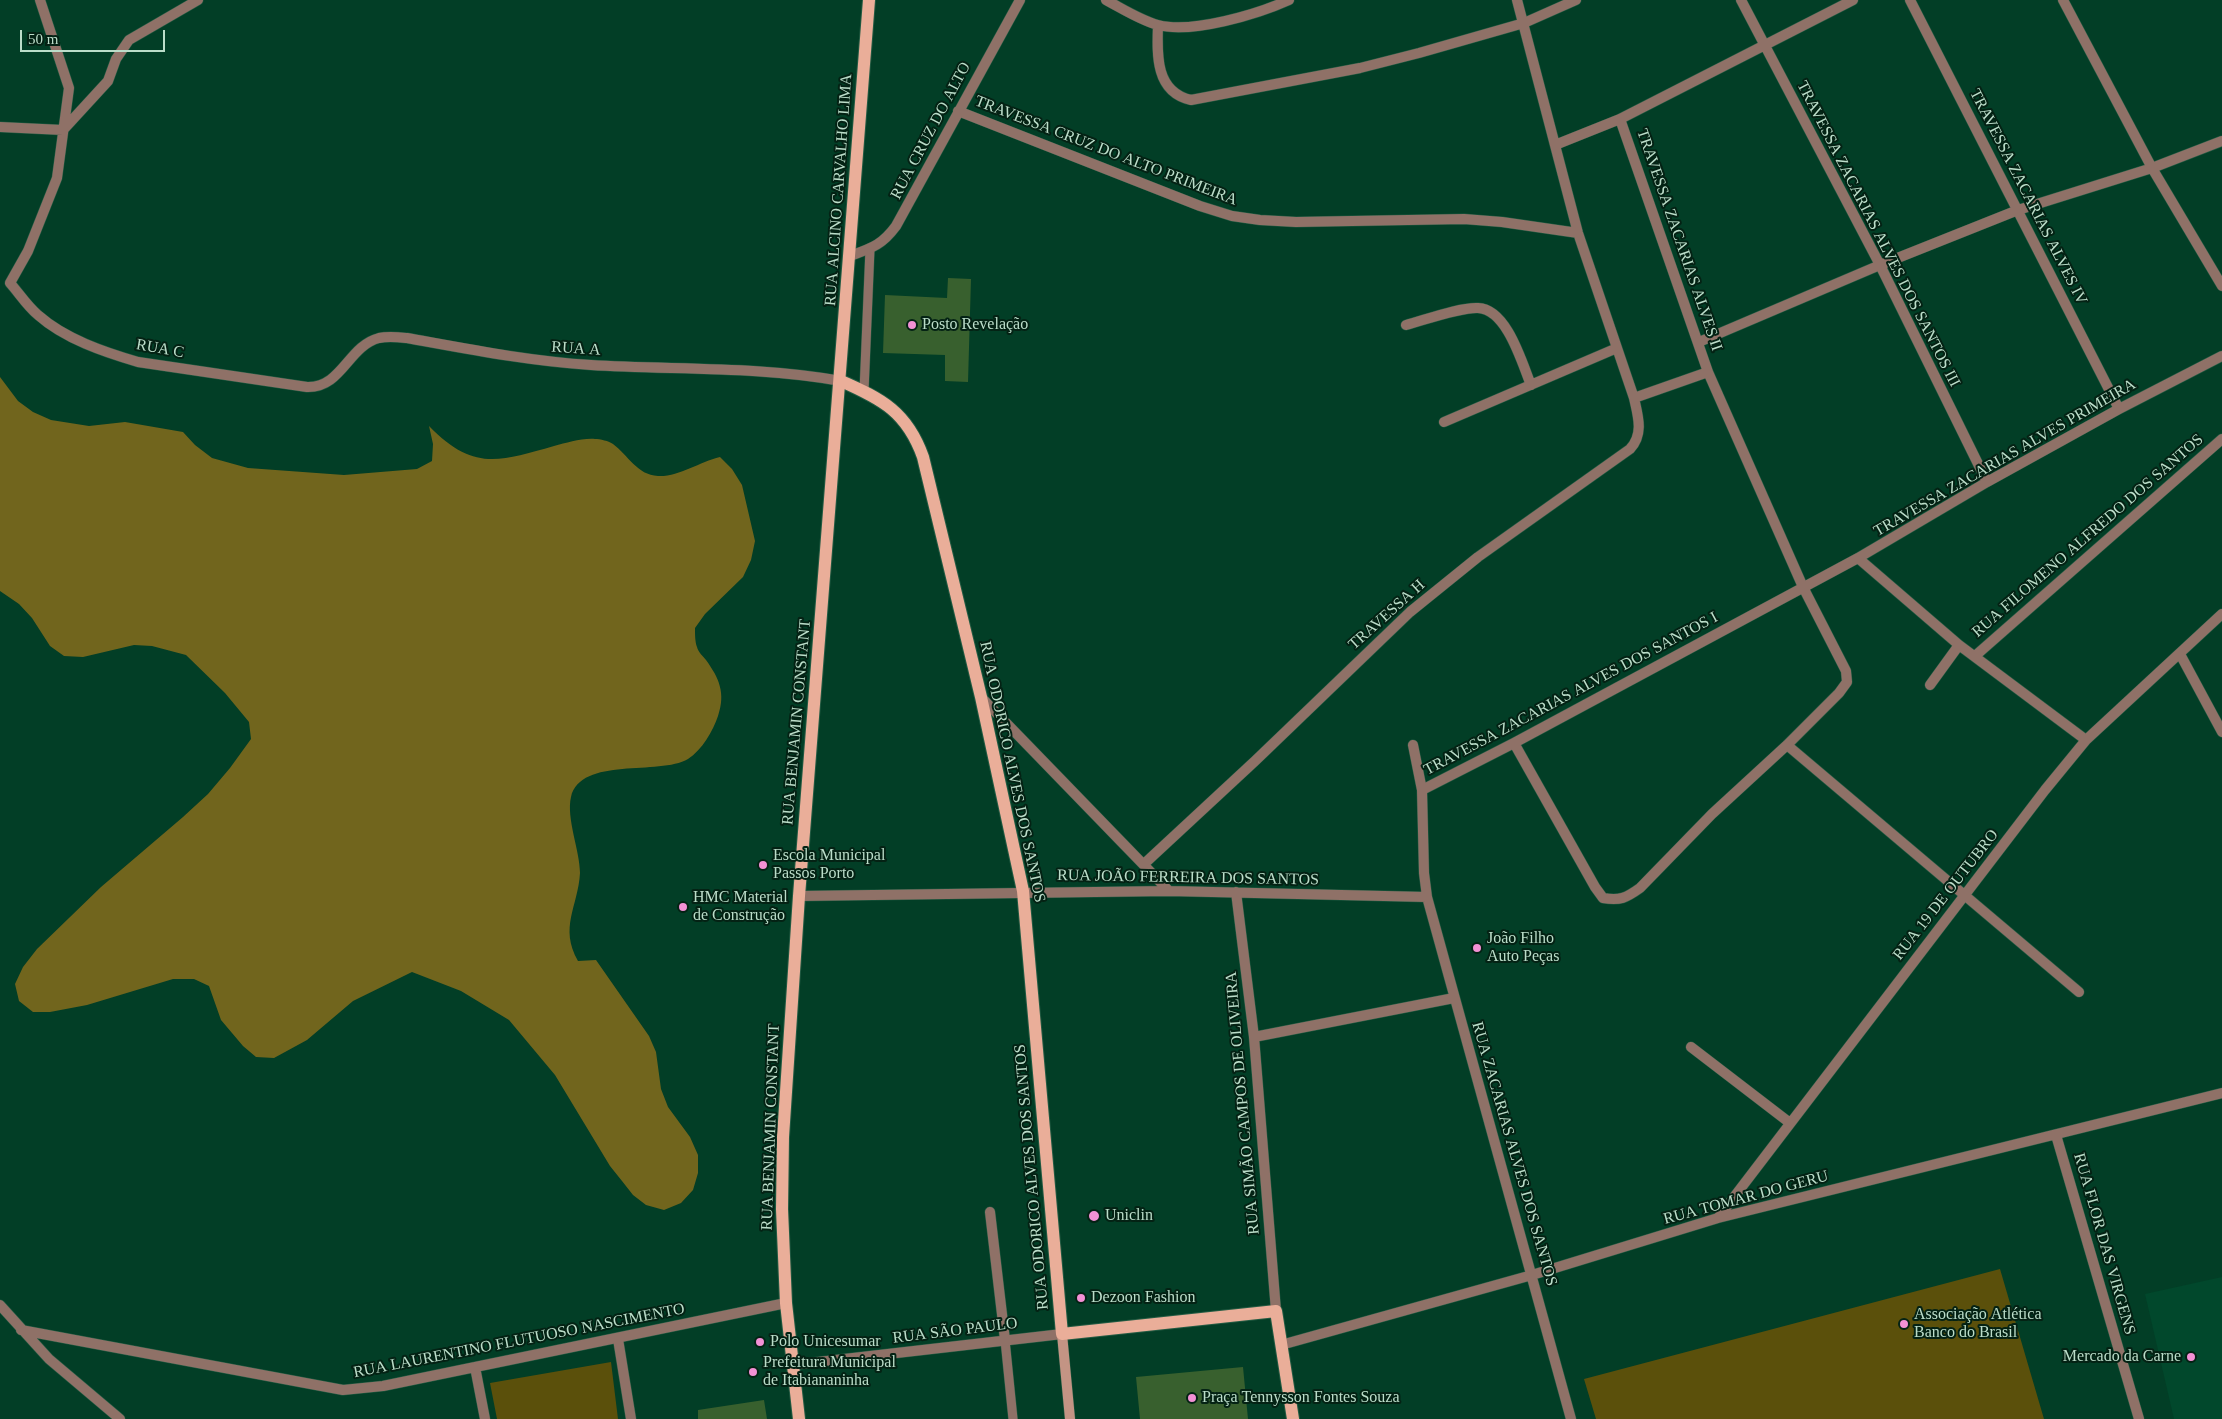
<!DOCTYPE html>
<meta charset="utf-8">
<style>
body{margin:0}
#map{position:relative;width:2222px;height:1419px;overflow:hidden;background:#023e26;font-family:Georgia,serif}
canvas{display:block}
.scale{position:absolute;left:20px;top:30px;width:145px;height:22px;box-sizing:border-box;border:2px solid #bbddc9;border-top:0;padding-left:6px;font-size:15px;line-height:18px;white-space:nowrap;color:#bbddc9;-webkit-text-stroke:4px #042214;paint-order:stroke}
</style>
<div id="map">
<canvas width="2222" height="1419"></canvas>
<div class="scale">50 m</div>
</div>
<script>
const g = document.querySelector('canvas').getContext('2d');
g.lineJoin = 'round';
function paint(path, color) { g.fillStyle = color; g.fill(path, 'evenodd'); }
function stroke(path, color, width, dash) { g.strokeStyle = color; g.lineWidth = width; g.lineCap = dash ? 'butt' : 'round'; g.setLineDash(dash || []); g.stroke(path); }
function write(font, color, halo, rows, align = 'center') {
  g.font = font + ' Georgia,serif'; g.lineWidth = 4; g.setLineDash([]); g.textBaseline = 'middle'; g.strokeStyle = halo; g.fillStyle = color; for (const [text, x, y, turn = 0] of rows) {
    g.save(); g.translate(x, y); g.rotate((+turn || 0) * Math.PI / 180); g.textAlign = isNaN(turn) ? turn : align; if (halo) g.strokeText(text, 0, 0); g.fillText(text, 0, 0); g.restore();
  }
}
paint(new Path2D(`
 M2222,1277V1419H2174L2145,1294Z`), '#01482c');
paint(new Path2D(`
 M2000,1269L2044,1419H1596L1584,1379Z
 M611,1362L618,1419H497L490,1383Z`), '#5b500b');
paint(new Path2D(`
 M0,377L18,401L33,412L51,420L89,426L125,422L183,432L195,445L212,458L248,468L344,475L417,469L432,461L433,444L429,426C473,471 498,462 554,446C567,443 581,438 595,439C600,439 609,441 613,444C628,455 637,475 658,476C679,477 699,462 720,457L732,469L742,485L755,541L751,560L743,577L705,614L695,628C695,634 695,642 697,647C698,652 703,656 706,660C719,678 726,693 718,716C713,731 702,750 688,759C659,776 581,756 571,797C566,818 580,851 580,873C578,907 559,927 578,961L596,960L649,1036L656,1052L661,1089L668,1107L690,1137L698,1155V1173L693,1190L681,1203L664,1210L646,1205L633,1195L622,1181L610,1166L555,1075L509,1020L461,991L412,972L353,1001L307,1040L274,1058L256,1057L243,1046L221,1020L209,986L194,979H173L87,1005L50,1012H33L19,1001L15,984L23,967L37,949L101,887L183,817L208,794L230,768L251,739L249,722L225,693L186,655L152,646L134,645L83,657L64,656L50,646L32,618L19,604L0,591Z`), '#71651d');
paint(new Path2D(`
 M948,278L971,279L968,382L945,381V355L883,353L885,295L947,298Z
 M1243,1367L1248,1419H1140L1136,1377Z
 M764,1400L767,1419H698V1410Z`), '#38602e');
const lane = new Path2D(`
 M864,391L870,249
 M1005,1340L1013,1419`);
const street = new Path2D(`
 M1106,0C1123,9 1140,20 1158,25C1192,34 1258,14 1289,0
 M1741,0L1880,265L1987,482
 M1910,0L2119,409
 M2063,0L2152,168L2222,286
 M1158,25C1157,54 1155,92 1191,100L1360,68L1419,53L1524,23L1576,0
 M958,111L1200,206L1232,216L1260,220L1296,222L1464,219L1502,222L1578,233
 M1620,119L1708,372
 M0,127L63,130L108,81L116,59L129,40L198,0
 M1555,145L1620,119L1853,0
 M850,256C872,248 882,245 896,226L1020,0
 M10,283C19,293 27,306 38,315C65,339 104,352 138,362L307,387C342,388 348,346 379,338C388,336 397,337 407,338C468,349 528,361 591,365C673,370 759,366 841,381
 M10,283L28,251L57,178L69,88L40,0
 M1406,325C1425,320 1460,307 1478,308C1507,309 1522,363 1531,385
 M1699,342L1880,265L2018,210L2152,168L2222,141
 M1444,422L1617,348
 M1858,558L1959,645L2086,740
 M2180,654L2222,732
 M1975,656L2222,439
 M1930,685L1959,645
 M981,697L1169,891
 M1514,743L1595,887L1603,898C1620,901 1626,898 1640,888L1712,814L1787,745L1839,693L1847,682L1846,671L1803,587L1708,372L1634,398
 M1413,745L1422,790L1424,873L1427,897L1571,1419
 M1787,745L2079,992
 M1422,790L1514,743L1858,558L1987,482L2119,409L2222,356
 M1144,864L1255,761L1410,612L1478,557L1630,449C1644,434 1638,416 1634,398L1578,233L1517,0
 M1236,892L1254,1037L1276,1311
 M799,896L1169,891L1427,897
 M1254,1037L1454,998
 M1691,1047L1790,1123
 M2056,1135L2139,1419
 M990,1212L1005,1340
 M1718,1218L2045,790L2086,740L2222,614
 M0,1305L49,1359L120,1419
 M21,1330L343,1390L383,1386L786,1303
 M618,1339L631,1419
 M1281,1345L1532,1275L1718,1218L2222,1093
 M792,1365L1062,1334
 M475,1367L485,1419`);
const secondary = new Path2D(`
 M1062,1334L1070,1419`);
const primary = new Path2D(`
 M841,381C882,399 907,412 923,457L981,697L1023,891L1062,1334L1276,1311L1293,1419
 M799,1419L786,1303L782,1209L783,1137L799,896L869,0`);
stroke(lane, '#235b43', 10);
stroke(street, '#235b43', 11);
stroke(secondary, '#235b43', 11);
stroke(primary, '#235b43', 14);
stroke(lane, '#8f7167', 9);
stroke(street, '#8f7167', 10);
stroke(secondary, '#c39484', 10);
stroke(primary, '#eaae99', 12);
for (const [x, y, r, color] of [
 [912,325,5,"#f391d5"],
 [763,865,5,"#f391d5"],
 [683,907,5,"#f391d5"],
 [1477,948,5,"#f391d5"],
 [1094,1216,6,"#f391d5"],
 [1081,1298,5,"#f391d5"],
 [1904,1324,5,"#f391d5"],
 [760,1342,5,"#f391d5"],
 [2191,1357,5,"#f391d5"],
 [753,1372,5,"#f391d5"],
 [1192,1398,5,"#f391d5"]
]) { const dot = new Path2D(); dot.arc(x, y, r, 0, 2 * Math.PI); g.fillStyle = color; g.fill(dot); stroke(dot, '#042214', 2); }
write('16px', '#bbddc9', '#042214', [
 ["RUA CRUZ DO ALTO",931,131,-62],
 ["TRAVESSA CRUZ DO ALTO PRIMEIRA",1106,151,21],
 ["RUA ALCINO CARVALHO LIMA",839,190,-86],
 ["TRAVESSA ZACARIAS ALVES IV",2028,197,63],
 ["TRAVESSA ZACARIAS ALVES DOS SANTOS III",1878,234,63],
 ["TRAVESSA ZACARIAS ALVES II",1679,240,71],
 ["RUA C",160,349,10],
 ["RUA A",576,349,4],
 ["TRAVESSA ZACARIAS ALVES PRIMEIRA",2005,458,-30],
 ["RUA FILOMENO ALFREDO DOS SANTOS",2088,536,-41],
 ["TRAVESSA H",1387,615,-42],
 ["TRAVESSA ZACARIAS ALVES DOS SANTOS I",1571,694,-28],
 ["RUA BENJAMIN CONSTANT",797,722,-85],
 ["RUA ODORICO ALVES DOS SANTOS",1012,772,78],
 ["RUA JOÃO FERREIRA DOS SANTOS",1188,878,1],
 ["RUA 19 DE OUTUBRO",1946,895,-52],
 ["RUA SIMÃO CAMPOS DE OLIVEIRA",1243,1103,-95],
 ["RUA BENJAMIN CONSTANT",771,1127,-88],
 ["RUA ZACARIAS ALVES DOS SANTOS",1514,1154,74],
 ["RUA ODORICO ALVES DOS SANTOS",1032,1177,-95],
 ["RUA TOMAR DO GERU",1746,1198,-15],
 ["RUA FLOR DAS VIRGENS",2104,1244,74],
 ["RUA SÃO PAULO",955,1331,-7],
 ["RUA LAURENTINO FLUTUOSO NASCIMENTO",519,1341,-11]
]);
write('16px', '#bbddc9', '#042214', [
 ["Posto Revelação",922,325],
 ["Escola Municipal",773,856],
 ["Passos Porto",773,874],
 ["HMC Material",693,898],
 ["de Construção",693,916],
 ["João Filho",1487,939],
 ["Auto Peças",1487,957],
 ["Uniclin",1105,1216],
 ["Dezoon Fashion",1091,1298],
 ["Associação Atlética",1914,1315],
 ["Banco do Brasil",1914,1333],
 ["Polo Unicesumar",770,1342],
 ["Mercado da Carne",2181,1357,"right"],
 ["Prefeitura Municipal",763,1363],
 ["de Itabiananinha",763,1381],
 ["Praça Tennysson Fontes Souza",1202,1398]
], 'left');
</script>
